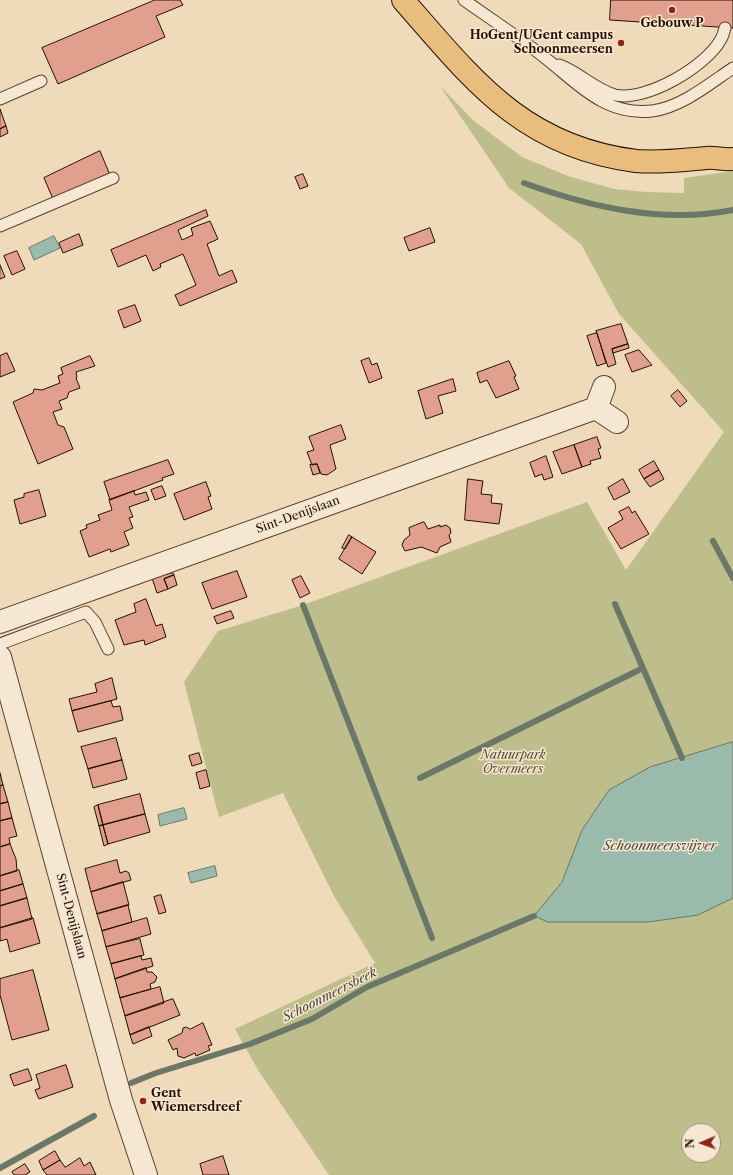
<!DOCTYPE html>
<style>
body{margin:0}
#map{position:relative;width:733px;height:1175px;overflow:hidden;background:#efdaba;font-family:"Libre Caslon Text",serif}
canvas{display:block}
.north{position:absolute;left:681px;top:1123px;width:40px;height:40px;box-sizing:border-box;background:#f5e7d2;border:1px solid #a2917e;border-radius:50%;rotate:268deg;font-size:11px;font-weight:700;line-height:16px;text-align:center;color:#251000}
.north::after{content:'';display:block;margin:auto;width:14px;height:18px;background:#8f2418;clip-path:polygon(50% 0,100% 100%,50% 72%,0 100%)}
</style>
<div id="map">
<canvas width="733" height="1175"></canvas>
<div class="north">N</div>
</div>
<script>
const g = document.querySelector('canvas').getContext('2d');
g.lineJoin = 'round';
function paint(path, color) { g.fillStyle = color; g.fill(path, 'evenodd'); }
function stroke(path, color, width, dash) { g.strokeStyle = color; g.lineWidth = width; g.lineCap = dash ? 'butt' : 'round'; g.setLineDash(dash || []); g.stroke(path); }
function write(font, color, halo, rows, align = 'center') {
  g.font = font + ' "Libre Caslon Text",serif'; g.lineWidth = 3; g.setLineDash([]); g.textBaseline = 'middle'; g.strokeStyle = halo; g.fillStyle = color; for (const [text, x, y, turn = 0] of rows) {
    g.save(); g.translate(x, y); g.rotate((+turn || 0) * Math.PI / 180); g.textAlign = isNaN(turn) ? turn : align; if (halo) g.strokeText(text, 0, 0); g.fillText(text, 0, 0); g.restore();
  }
}
paint(new Path2D(`
 M440,86L474,121L522,157L568,176L614,189L646,192L684,193V178L733,171V1175H329L258,1070L235,1029L375,963L334,896L283,793L219,817L184,682L218,631L303,605L587,502L626,570L724,432L619,314L581,244L509,188ZM689,1131H713V1155H689Z`), '#bebe8c');
const water = new Path2D(`
 M54,236L60,248L34,260L29,248Z
 M733,742V898L698,915L648,922H548L534,916L562,882L582,830L609,790L650,767Z
 M184,808L187,819L160,826L158,815Z
 M215,866L217,876L191,883L188,873Z`);
paint(water, '#9abbac');
stroke(water, '#6b7767', 1);
stroke(new Path2D(`
 M524,183C590,207 662,224 733,210
 M713,541L733,578
 M615,604L682,758
 M303,605L432,938
 M420,778L643,668
 M131,1083L156,1073L250,1044L312,1019L367,987L534,916
 M0,1168L94,1116`), '#6b7767', 6);
const building = new Path2D(`
 M155,0H180L183,5L156,16L165,37L58,84L42,48Z
 M611,0H733V28L610,20Z
 M0,109L6,126L0,129Z
 M6,126L8,133L0,137V129Z
 M100,151L110,175L53,199L44,178Z
 M303,174L308,186L300,189L295,177Z
 M206,210L208,216L178,230L182,240L193,235L191,228L210,221L218,239L207,244L219,276L232,270L237,282L180,306L175,295L196,285L183,254L160,264L161,267L153,271L146,255L118,267L111,250Z
 M430,228L435,242L409,251L404,238Z
 M79,234L83,245L63,253L59,243Z
 M17,251L25,269L12,275L4,256Z
 M0,265L5,277L0,279Z
 M135,305L141,321L124,328L118,311Z
 M621,324L628,344L612,349L616,364L608,367L596,331Z
 M597,333L606,363L597,366L587,336Z
 M628,344L629,348L613,353L612,349Z
 M639,350L652,365L632,372L625,355Z
 M7,353L15,371L0,377V356Z
 M90,356L95,366L76,372L77,377L76,378L80,388L69,392L67,398L59,401L62,409L53,412L58,425L64,427L73,449L38,464L13,402L33,393L34,389L42,390L60,383L58,376L63,374L61,368Z
 M369,358L372,365L377,363L382,378L369,383L361,361Z
 M509,361L516,376L514,377L519,389L496,398L487,380L480,383L477,373Z
 M453,379L456,391L438,396L443,413L426,419L418,391Z
 M678,390L687,401L680,407L671,396Z
 M341,425L346,439L330,445L336,469L327,475L321,474L317,464L312,465L307,452L314,450L309,437Z
 M597,437L601,448L598,449L601,458L590,461L591,464L582,467L574,445Z
 M574,445L582,467L562,474L553,452Z
 M546,456L553,477L544,480L542,474L535,477L530,463Z
 M168,460L174,474L162,478L163,480L110,500L104,482Z
 M654,461L659,470L644,479L639,470Z
 M317,464L320,473L313,475L310,465Z
 M659,470L664,479L650,487L644,479Z
 M468,479L483,481L481,494L492,495L491,503L502,504L499,524L465,520Z
 M623,479L630,492L614,500L608,488Z
 M206,482L211,496L208,497L212,509L184,520L174,494Z
 M162,486L166,496L155,500L151,490Z
 M39,490L46,516L20,524L14,500L24,497V494Z
 M134,491L135,495L146,492L149,500L129,507L133,517L129,518L133,528L124,532L129,545L111,552L110,549L89,557L80,531L87,528L86,525L100,520L98,515L112,510L109,500Z
 M629,507L632,513L635,511L649,534L621,549L608,528L623,519L619,512Z
 M424,522L428,529L440,525V527L446,525L450,528L451,533L449,535L451,542L440,547L437,553L421,547L405,551L402,545L404,540L410,535L409,528Z
 M349,535L352,537L345,549L342,548Z
 M352,537L376,552L362,574L339,559Z
 M237,571L247,597L212,609L202,583Z
 M173,573L174,575L164,579L168,589L157,593L152,578Z
 M174,575L177,585L168,589L164,579Z
 M301,576L310,593L300,598L292,580Z
 M146,599L156,626L162,624L166,637L145,645L144,640L124,645L115,620L136,612L134,604Z
 M231,611L234,618L217,624L214,617Z
 M112,678L117,699L72,711L69,699L97,692L95,684Z
 M111,701L113,707L120,706L123,720L78,732L72,711Z
 M116,738L122,760L88,769L81,747Z
 M199,753L202,763L192,766L189,756Z
 M122,760L127,779L93,788L88,769Z
 M206,770L210,786L200,789L196,773Z
 M0,773L3,785L0,786Z
 M3,785L8,802L0,804V786Z
 M140,794L145,814L103,825L98,805Z
 M8,802L12,818L0,821V804Z
 M98,805L103,825L99,826L94,807Z
 M145,814L150,832L108,844L103,825Z
 M12,818L17,836L9,838L10,844L0,847V821Z
 M103,825L108,844L104,846L99,826Z
 M10,844L16,859L17,871L0,876V847Z
 M117,860L120,873L126,871L129,873L131,880L91,892L85,869Z
 M19,870L23,884L0,891V876Z
 M123,882L129,905L97,914L91,892Z
 M23,884L27,898L0,906V891Z
 M161,895L166,912L159,914L154,897Z
 M27,898L32,919L0,928V906Z
 M128,905L132,922L102,931L97,914Z
 M33,918L40,943L10,952L7,939L0,941V928Z
 M147,918L151,934L106,947L102,931Z
 M140,939L144,955L111,964L106,947Z
 M141,956L142,960L151,958L153,966L115,979L111,964Z
 M146,968L147,972H152L157,977L155,982L150,984L151,989L120,998L115,979Z
 M33,970L49,1030L12,1040L0,995V979Z
 M160,987L164,1003L125,1016L120,998Z
 M173,999L180,1015L130,1035L125,1016Z
 M203,1023L212,1045L208,1046L210,1050L196,1056L195,1053L184,1058L178,1056L177,1048L173,1050L168,1040L182,1033L183,1028L186,1027L190,1029Z
 M149,1027L152,1036L133,1044L130,1035Z
 M66,1065L73,1087L39,1099L35,1090L40,1088L36,1075Z
 M28,1069L32,1080L14,1086L10,1075Z
 M55,1151L60,1160L43,1170L39,1161Z
 M223,1156L229,1175H203L200,1164Z
 M80,1158L84,1166L90,1162L96,1175H47L43,1170L60,1160L65,1167Z
 M25,1164L30,1172L25,1175H14L12,1172Z`);
paint(building, '#e0a08d');
stroke(building, '#251000', 1);
const service = new Path2D(`
 M464,0C492,20 522,39 549,61C580,86 607,116 652,111C682,107 709,84 733,68
 M559,65C579,72 594,89 615,95C646,102 707,66 721,39C723,36 724,31 725,28
 M0,99L41,81
 M0,226L113,178
 M0,644L86,612L95,622L108,649`);
const minor = new Path2D(`
 M596,408L604,387
 M0,622L596,408L617,422`);
const tertiary = new Path2D(`
 M0,657L121,1100L146,1175`);
const primary = new Path2D(`
 M403,0C473,80 523,147 636,161C659,163 683,160 706,158C715,157 724,160 733,159`);
stroke(service, '#58422e', 13);
stroke(minor, '#58422e', 24);
stroke(tertiary, '#58422e', 24);
stroke(primary, '#251000', 24);
stroke(service, '#f5e7d2', 11);
stroke(minor, '#f5e7d2', 22);
stroke(tertiary, '#f5e7d2', 22);
stroke(primary, '#e8bd7d', 22);
for (const [x, y, r, color] of [
 [672,10,4,"#8f2418"],
 [621,43,4,"#8f2418"],
 [143,1101,4,"#8f2418"]
]) { const dot = new Path2D(); dot.arc(x, y, r, 0, 2 * Math.PI); g.fillStyle = color; g.fill(dot); stroke(dot, '#f5e7d2', 1.5); }
write('bold 12px', '#251000', '#f5e7d2', [
 ["Gebouw P",672,24],
 ["HoGent/UGent campus",613,36,"right"],
 ["Schoonmeersen",613,50,"right"],
 ["Gent",151,1094,"left"],
 ["Wiemersdreef",151,1108,"left"]
]);
write('12px', '#251000', '#f5e7d2', [
 ["Sint-Denijslaan",298,515,-20],
 ["Sint-Denijslaan",71,916,75]
]);
write('italic 12px', '#5b4d31', '#f5e7d2', [
 ["Natuurpark",513,756],
 ["Overmeers",513,770]
]);
write('italic 13px', '#4e4c3c', '#f5e7d2', [
 ["Schoonmeersvijver",660,846],
 ["Schoonmeersbeek",330,995,-27]
]);
</script>
